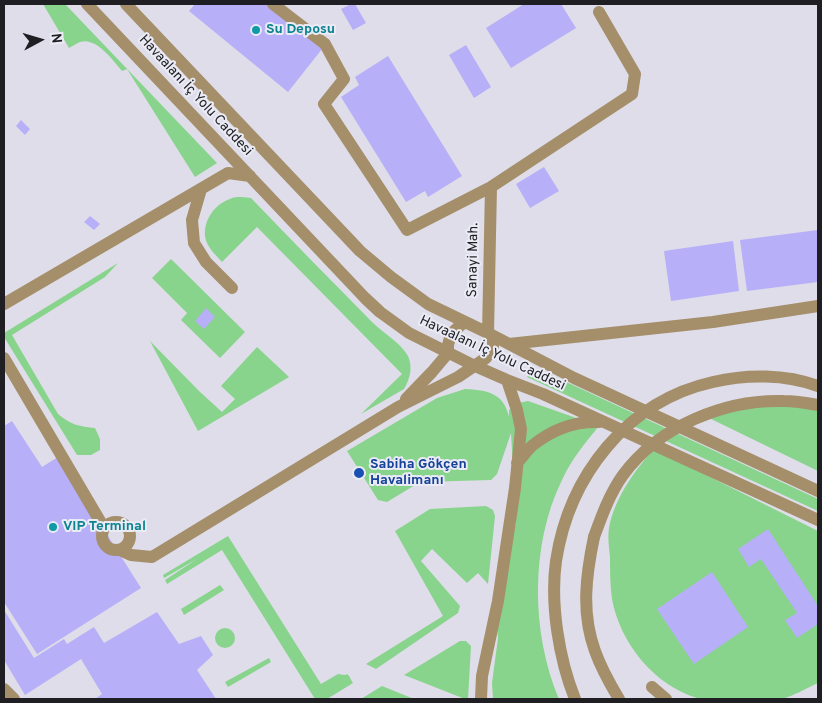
<!DOCTYPE html>
<meta charset="utf-8">
<style>
body{margin:0}
#map{position:relative;width:822px;height:703px;overflow:hidden;background:#dedde9;font-family:Overpass,sans-serif}
canvas{display:block}
.frame{position:absolute;inset:0;border:5px solid #1f1f23;pointer-events:none}
.north{position:absolute;left:15px;top:15px;width:50px;height:50px;-webkit-text-stroke:4px #ebebf6;paint-order:stroke;rotate:84deg;font-size:14px;font-weight:700;line-height:20px;text-align:center;color:#1f1f23}
.north::after{content:'';display:block;margin:auto;width:18px;height:22px;background:#1f1f23;clip-path:polygon(50% 0,100% 100%,50% 72%,0 100%)}
</style>
<div id="map">
<canvas width="822" height="703"></canvas>
<div class="frame"></div>
<div class="north">N</div>
</div>
<script>
const g = document.querySelector('canvas').getContext('2d');
g.lineJoin = 'round';
function paint(path, color) { g.fillStyle = color; g.fill(path, 'evenodd'); }
function stroke(path, color, width, dash) { g.strokeStyle = color; g.lineWidth = width; g.lineCap = dash ? 'butt' : 'round'; g.setLineDash(dash || []); g.stroke(path); }
function write(font, color, halo, rows, align = 'center') {
  g.font = font + ' Overpass,sans-serif'; g.lineWidth = 4; g.setLineDash([]); g.textBaseline = 'middle'; g.strokeStyle = halo; g.fillStyle = color; for (const [text, x, y, turn = 0] of rows) {
    g.save(); g.translate(x, y); g.rotate((+turn || 0) * Math.PI / 180); g.textAlign = isNaN(turn) ? turn : align; if (halo) g.strokeText(text, 0, 0); g.fillText(text, 0, 0); g.restore();
  }
}
paint(new Path2D(`
 M43,4H65L217,163L195,177L127,69L122,71C113,61 97,37 80,42C77,43 73,46 69,48Z
 M242,197L251,198C291,240 332,281 372,322C383,333 400,342 408,356C413,367 410,379 404,389L361,414L402,374L257,227L222,262C217,256 210,250 207,243C200,226 212,205 230,199C233,197 238,197 242,197Z
 M171,259L245,332L220,358L181,320L187,313L152,278Z
 M118,263L105,277L12,335L58,414C72,425 77,426 95,428L100,439V450L91,455H77L4,337V333Z
 M150,341L199,391L222,412L235,399L221,386L257,347L289,377L198,431Z
 M538,371L547,373L818,499V511L527,377L530,373Z
 M465,389C487,390 504,393 509,417V410L518,403L528,401L599,426C585,443 571,460 562,480C530,545 531,633 559,699H493L492,683L498,638L496,614L516,522L511,433L497,474L491,480L420,482L387,502L378,500L347,451L437,398Z
 M771,403L818,410V471L707,417Z
 M654,449L818,531V683C809,687 790,698 780,699C766,701 752,699 738,699C727,699 706,701 697,698C654,685 620,643 612,599C610,585 610,571 610,557C609,546 607,535 610,523C617,495 635,470 654,449Z
 M486,506L493,510L495,516L488,584L478,573L467,583L432,549L421,561L460,606L458,613L376,669L366,664L443,616L395,531L430,509Z
 M228,536L321,684L338,674L345,675L347,674L350,677V678L353,683L327,699H315L222,550L167,584L165,580L197,559L164,578L163,575Z
 M220,585L224,590L184,615L181,609Z
 M215 638a10 10 0 1 1 20 0a10 10 0 1 1-20 0Z
 M460,641H466L471,646L468,699H465L404,675Z
 M269,658L271,662L228,687L225,682Z
 M382,686L414,699H361Z`), '#88d48c');
paint(new Path2D(`
 M195,4H267L322,49L288,92L189,11Z
 M351,4H355L366,23L353,30L341,9Z
 M524,4H561L576,28L511,68L486,28Z
 M466,45L491,87L474,98L449,55Z
 M388,56L462,176L428,197L425,191L406,202L341,97L359,85L355,77Z
 M21,120L30,129L25,135L16,126Z
 M544,167L559,191L530,208L516,184Z
 M90,216L100,224L94,230L84,222Z
 M818,230V282L747,291L740,240Z
 M733,241L739,291L671,301L664,251Z
 M206,308L215,317L204,329L195,321Z
 M12,421L42,467L58,457L141,588L37,654L4,602V426Z
 M768,529L818,606V624L797,638L785,620L797,613L761,559L749,567L738,549Z
 M712,572L748,627L694,664L657,609Z
 M4,610L34,658L64,639L67,644L94,627L104,643L157,612L179,644L201,636L213,655L197,670L216,699H95L102,694L81,659L25,695L4,660Z`), '#b7aff7');
stroke(new Path2D(`
 M87,4L365,298L380,312L409,333L475,366L507,380L543,394L818,520
 M126,4L360,251L391,277L428,304L488,333L574,378L818,491
 M273,4L325,44L344,79L324,104L407,230L491,187L632,94L635,74L599,12
 M201,189L192,220L194,243L206,262L232,288
 M4,304L228,173L250,176
 M488,333L491,187
 M509,344L713,322L818,306
 M4,358L100,521L103,530
 M406,399L432,372L448,353V345L451,334L464,322
 M517,463C523,457 527,450 533,445C553,429 574,421 599,422
 M102 536a14 14 0 1 1 28 0a14 14 0 1 1-28 0Z
 M594,537C586,575 581,613 595,651C601,668 610,684 619,699
 M120,550L131,555L152,557L398,407L458,377L486,358L493,346V336
 M652,687L666,699
 M4,689L14,699
 M481,699L482,676L498,601L515,488L521,429L517,410L507,380`), '#a58f6b', 12);
stroke(new Path2D(`
 M594,537C602,515 610,493 623,475C659,426 725,399 784,401C796,401 807,403 818,405
 M575,699C559,659 550,604 556,561C569,476 627,401 713,382C747,374 785,374 818,386`), '#a58f6b', 12);
for (const [x, y, r, color] of [
 [256,30,5,"#0f9aa8"],
 [359,473,6,"#1a4fb4"],
 [53,527,5,"#0f9aa8"]
]) { const dot = new Path2D(); dot.arc(x, y, r, 0, 2 * Math.PI); g.fillStyle = color; g.fill(dot); stroke(dot, '#ebebf6', 2); }
write('bold 14px', '#0d838f', '#ebebf6', [
 ["Su Deposu",266,30],
 ["VIP Terminal",63,527]
], 'left');
write('14px', '#1f1f23', '#ebebf6', [
 ["Havaalanı İç Yolu Caddesi",195,96,47],
 ["Sanayi Mah.",474,260,-89],
 ["Havaalanı İç Yolu Caddesi",492,354,25]
]);
write('bold 14px', '#164399', '#ebebf6', [
 ["Sabiha Gökçen",370,465],
 ["Havalimanı",370,481]
], 'left');
</script>
